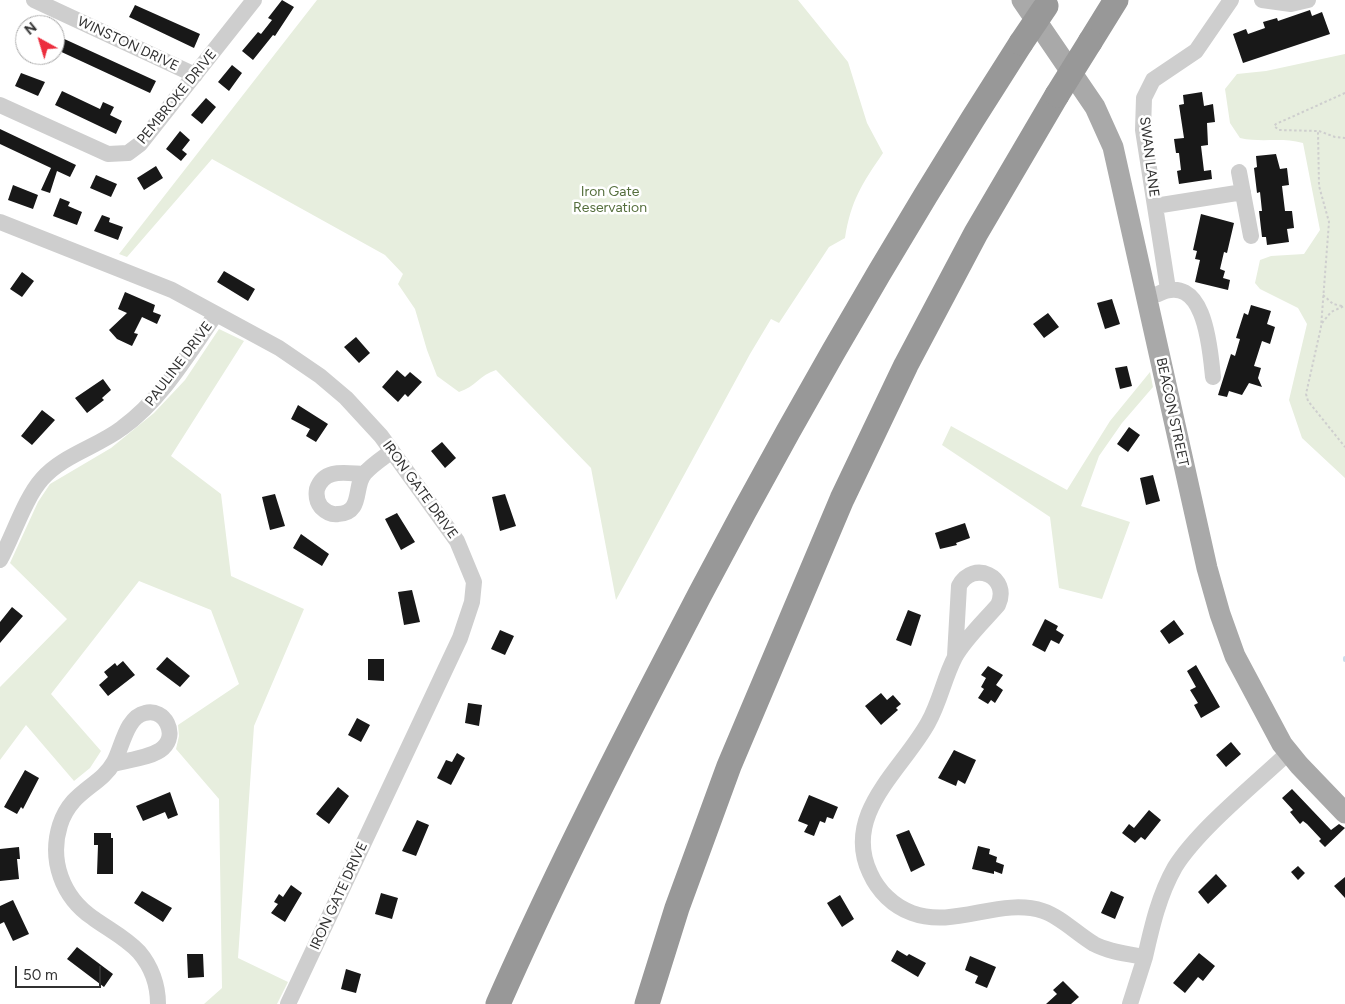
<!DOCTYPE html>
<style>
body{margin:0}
#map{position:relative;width:1345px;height:1004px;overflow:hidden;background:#fff;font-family:Figtree,sans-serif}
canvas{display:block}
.north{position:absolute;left:15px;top:15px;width:50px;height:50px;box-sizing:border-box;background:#fff;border:1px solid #adadad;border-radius:50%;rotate:321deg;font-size:14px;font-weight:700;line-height:20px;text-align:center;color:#313131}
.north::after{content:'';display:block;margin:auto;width:18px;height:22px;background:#ec2e3e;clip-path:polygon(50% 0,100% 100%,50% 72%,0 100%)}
.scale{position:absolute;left:15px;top:966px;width:86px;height:22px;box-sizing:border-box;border:2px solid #313131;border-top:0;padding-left:6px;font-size:15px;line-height:18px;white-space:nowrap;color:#313131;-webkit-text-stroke:4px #fff;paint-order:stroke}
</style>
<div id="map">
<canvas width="1345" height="1004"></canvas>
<div class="north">N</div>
<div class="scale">50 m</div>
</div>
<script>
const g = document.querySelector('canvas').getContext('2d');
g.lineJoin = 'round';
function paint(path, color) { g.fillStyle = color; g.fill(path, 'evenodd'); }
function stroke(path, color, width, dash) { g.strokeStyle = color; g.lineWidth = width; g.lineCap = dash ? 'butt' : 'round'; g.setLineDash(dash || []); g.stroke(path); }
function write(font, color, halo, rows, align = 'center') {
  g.font = font + ' Figtree,sans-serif'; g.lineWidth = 5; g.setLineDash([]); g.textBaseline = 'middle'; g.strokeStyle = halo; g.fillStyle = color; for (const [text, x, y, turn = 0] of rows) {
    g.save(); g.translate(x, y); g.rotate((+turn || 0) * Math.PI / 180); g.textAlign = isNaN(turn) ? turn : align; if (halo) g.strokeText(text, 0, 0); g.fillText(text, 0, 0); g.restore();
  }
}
paint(new Path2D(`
 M317,0H798L848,62L867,123L883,153C862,184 851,200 845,238L829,247L779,323L771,319L750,354L616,600L591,468L496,370C480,375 475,387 459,392L437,376L427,350L415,309L398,284L403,274L385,255L212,159L127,257L119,254Z
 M1345,54V478L1302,438L1289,400L1307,324L1298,308L1260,289L1255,283L1260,260L1271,256L1304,254L1320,230L1303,143C1281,137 1262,143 1240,138L1230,123L1225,89L1237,74L1266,71Z
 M219,329L244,341L171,456L221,494L231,576L304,609L254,726L238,958L288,982L277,1004H204L222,988L219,799L176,749L179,736L178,725L239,684L211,610L139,581L51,694L101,751L90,768L74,781L26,725L0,760V687L67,619L10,563L38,502L50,484L111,448L154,413L185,380Z
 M1150,372L1153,387L1122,423L1099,456L1081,506L1130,522L1102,599L1059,588L1050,517L942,445L951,426L1067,490L1110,421Z`), '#e7eede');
stroke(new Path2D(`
 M1345,660V658`), '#cae0ee', 4);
paint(new Path2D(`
 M282,0L294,7L275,36L273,35L253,60L242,51L258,32L261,34L272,20L268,18Z
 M135,5L200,34L194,48L129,17Z
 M1310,10L1312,16L1322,12L1330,34L1243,63L1233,34L1246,29L1248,34L1265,28L1263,22L1277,18L1278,21Z
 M60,37L156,81L150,93L55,49Z
 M232,65L242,73L229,91L218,82Z
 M21,73L45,82L38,96L15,86Z
 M62,91L100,109L103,102L114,107L110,115L122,121L116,134L55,105Z
 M1202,92L1204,106L1213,104L1215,122L1207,123L1208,145L1201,146L1204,171L1211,170L1212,179L1179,184L1177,171L1181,170L1179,153H1176L1174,139L1184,138L1179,105L1184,104L1183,95Z
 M206,98L216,107L202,124L191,115Z
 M0,129L76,165L70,177L57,171L50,193L41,190L51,168L0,144Z
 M180,131L190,140L182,150L187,154L181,161L166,149Z
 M1276,154L1280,169L1287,168L1289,185L1282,186L1285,211H1292L1294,228L1287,229L1289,242L1267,245L1266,237H1262L1259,211H1262L1260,192L1257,193L1254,168L1257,167L1256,156Z
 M156,166L163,178L144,190L137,178Z
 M96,175L117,184L111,197L90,188Z
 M13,185L38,195L33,209L8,200Z
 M60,198L70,202L68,206L82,212L77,225L53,216Z
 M1201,214L1234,223L1227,253L1224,252L1220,269L1225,271L1223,278L1230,280L1228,290L1195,282L1200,260L1195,259L1197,251L1193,250Z
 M102,215L110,218L109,222L123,227L118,240L94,231Z
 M224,271L255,289L248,301L217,282Z
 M22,272L34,281L22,297L10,289Z
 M125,292L155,305L153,312L161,315L157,324L142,317L134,333L138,334L132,346L117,339L109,330L127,313L118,309Z
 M1112,299L1120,324L1105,329L1097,303Z
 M1251,305L1271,311L1267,324L1275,327L1270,344L1262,341L1254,366L1261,368L1258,378L1262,387L1249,383L1242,395L1229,391L1227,397L1218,395L1231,354L1235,356L1240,339L1236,338L1244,313L1248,315Z
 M1048,313L1059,327L1044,338L1033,324Z
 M356,337L370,353L359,363L344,347Z
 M1127,366L1132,386L1120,389L1115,368Z
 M397,370L405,377L410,372L422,382L408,397L405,394L398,402L382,387Z
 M103,379L111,390L102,398L104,400L87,413L75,398Z
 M298,405L328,424L316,442L306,436L310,429L291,419Z
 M42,410L55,420L32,445L21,436Z
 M1129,427L1140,435L1128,452L1117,444Z
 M442,442L456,458L445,468L431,451Z
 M1153,475L1160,501L1146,505L1140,478Z
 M275,494L285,526L270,530L262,497Z
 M505,494L516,526L500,531L492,497Z
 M397,513L415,542L401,550L385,519Z
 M965,523L970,538L956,543L957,545L940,549L935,533Z
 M301,534L329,554L322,566L293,548Z
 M412,590L420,622L404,625L398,592Z
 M12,607L23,616L0,643V622Z
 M908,610L921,615L911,646L896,640Z
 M1045,619L1058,626L1056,630L1064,635L1059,644L1051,640L1045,652L1032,645Z
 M1174,620L1184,634L1169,644L1160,631Z
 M500,630L514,636L505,655L491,649Z
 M167,657L190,676L180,687L156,669Z
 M368,659H384V681L368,680Z
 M123,661L135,675L108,696L99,685L108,677L104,672L115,663L117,666Z
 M1196,665L1220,707L1201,718L1194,705L1198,703L1190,690L1196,687L1187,671Z
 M988,666L1003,675L996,685L1003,690L995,703L991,700L988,704L978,698L984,689L981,687L986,678L981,675Z
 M881,693L887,700L893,695L901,704L896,708L898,710L881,725L865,706Z
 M468,703L482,705L479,726L465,723Z
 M357,718L370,725L361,742L348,735Z
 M1231,742L1241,754L1226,767L1216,755Z
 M954,750L976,760L965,784L958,780L956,786L938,778Z
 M457,753L465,758L451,785L437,778L446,760L452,762Z
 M25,770L39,778L23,809L21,807L17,814L4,807Z
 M338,787L349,796L329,824L316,814Z
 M1292,789L1331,830L1339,824L1345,828L1325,847L1319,841L1321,839L1307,824L1303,821L1300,824L1290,812L1293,810L1282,798Z
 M170,792L178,815L168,819L165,812L143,821L136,806Z
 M809,795L838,807L833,819L827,817L825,823L820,821L814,836L804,832L808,825L798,821Z
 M1149,810L1161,820L1145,840L1141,837L1135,843L1122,833L1129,824L1134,828Z
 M417,820L429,825L416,856L402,851Z
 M909,830L925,865L911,872L896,835Z
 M94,833H111V838H113V874H97L98,845H94Z
 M978,846L990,849L989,854L997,857L996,862L1004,865L1002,874L994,871V874L972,869Z
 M19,847L20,859H17L19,879L0,881V849Z
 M1298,866L1305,873L1298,880L1291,872Z
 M1216,874L1227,886L1208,904L1198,892Z
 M1345,877V898L1334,886Z
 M291,885L302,893L285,922L271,913L278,904L274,902L279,894L283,897Z
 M142,891L172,908L163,922L134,903Z
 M1111,891L1124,897L1115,919L1101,913Z
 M381,893L398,898L392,919L375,914Z
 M840,895L854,919L842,927L827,903Z
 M13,900L29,934L13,941L4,922L0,924V906Z
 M77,947L113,974L104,987L67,959Z
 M897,950L907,956L909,954L926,963L918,977L891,961Z
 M1199,953L1215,966L1203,981L1198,977L1185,993L1173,983Z
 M187,954H203L204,977L188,978Z
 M970,956L996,967L987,988L975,983L978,976L965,970Z
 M346,969L361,974L356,993L341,989Z
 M1063,981L1079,997L1071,1004H1046L1057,994L1053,990Z`), '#181818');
stroke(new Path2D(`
 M1345,93L1276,124L1274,126L1279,130L1318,131L1319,186L1329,222L1321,327L1306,394L1308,401L1345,447
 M1319,131L1335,137L1345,138
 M1323,295L1333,304L1342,306
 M1322,323L1331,312L1344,306`), '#cecece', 2, [2.5, 2.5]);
stroke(new Path2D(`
 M34,0L195,75
 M1262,0L1291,4L1308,0
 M0,105L108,154L128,153L140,144L254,0
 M1239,172L1251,236
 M1155,206L1243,192
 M0,222L172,290L279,348L320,376L346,398L381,436L457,541L474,582L472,602L460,638L288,1004
 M1168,289L1143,130L1144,98L1153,80L1196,51L1231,0
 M1158,294C1205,271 1210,348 1213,377
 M363,474C345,473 324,468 317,489C316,495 317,502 321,507C326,512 332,515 338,514C364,513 353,485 365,473C373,464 383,458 392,451
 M0,560C13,536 25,498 42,479C63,455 97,447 122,428C162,399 188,354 216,314
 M955,656L959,586C973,559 1011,577 998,605C985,620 964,640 955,657C944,678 940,702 928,723C902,770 842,814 870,873C878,891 893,906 912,913C955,929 1000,897 1043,911C1061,917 1077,934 1094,944C1109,952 1128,954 1145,957C1152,926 1159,895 1175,867C1199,829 1254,785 1288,753
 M113,764C127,760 152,758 163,748C178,734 165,708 145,713C126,717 122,748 114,762C100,787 71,790 60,825C49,860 62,897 93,918C108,929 126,938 139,952C151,966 158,985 158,1004
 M1130,1004L1145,957`), '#cecece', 16);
stroke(new Path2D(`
 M1022,0L1095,107L1113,147L1207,568L1220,614L1235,656L1282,744L1299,765L1345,813`), '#a9a9a9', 21);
stroke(new Path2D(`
 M1090,42L1116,0
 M498,1004C547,893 601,785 657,677C768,460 889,248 1021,43
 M647,1004L677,908L729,766L842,499L906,365L976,233L1057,95`), '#989898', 25);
stroke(new Path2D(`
 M1021,43L1046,6
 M1057,95L1090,42`), '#989898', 25);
write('14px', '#313131', '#fff', [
 ["WINSTON DRIVE",128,44,25],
 ["PEMBROKE DRIVE",177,97,-51],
 ["SWAN LANE",1149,157,83],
 ["PAULINE DRIVE",179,364,-53],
 ["BEACON STREET",1172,412,78],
 ["IRON GATE DRIVE",420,490,54],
 ["IRON GATE DRIVE",339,896,-65]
]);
write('14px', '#546e3c', '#fff', [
 ["Iron Gate",610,192],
 ["Reservation",610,208]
]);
</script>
